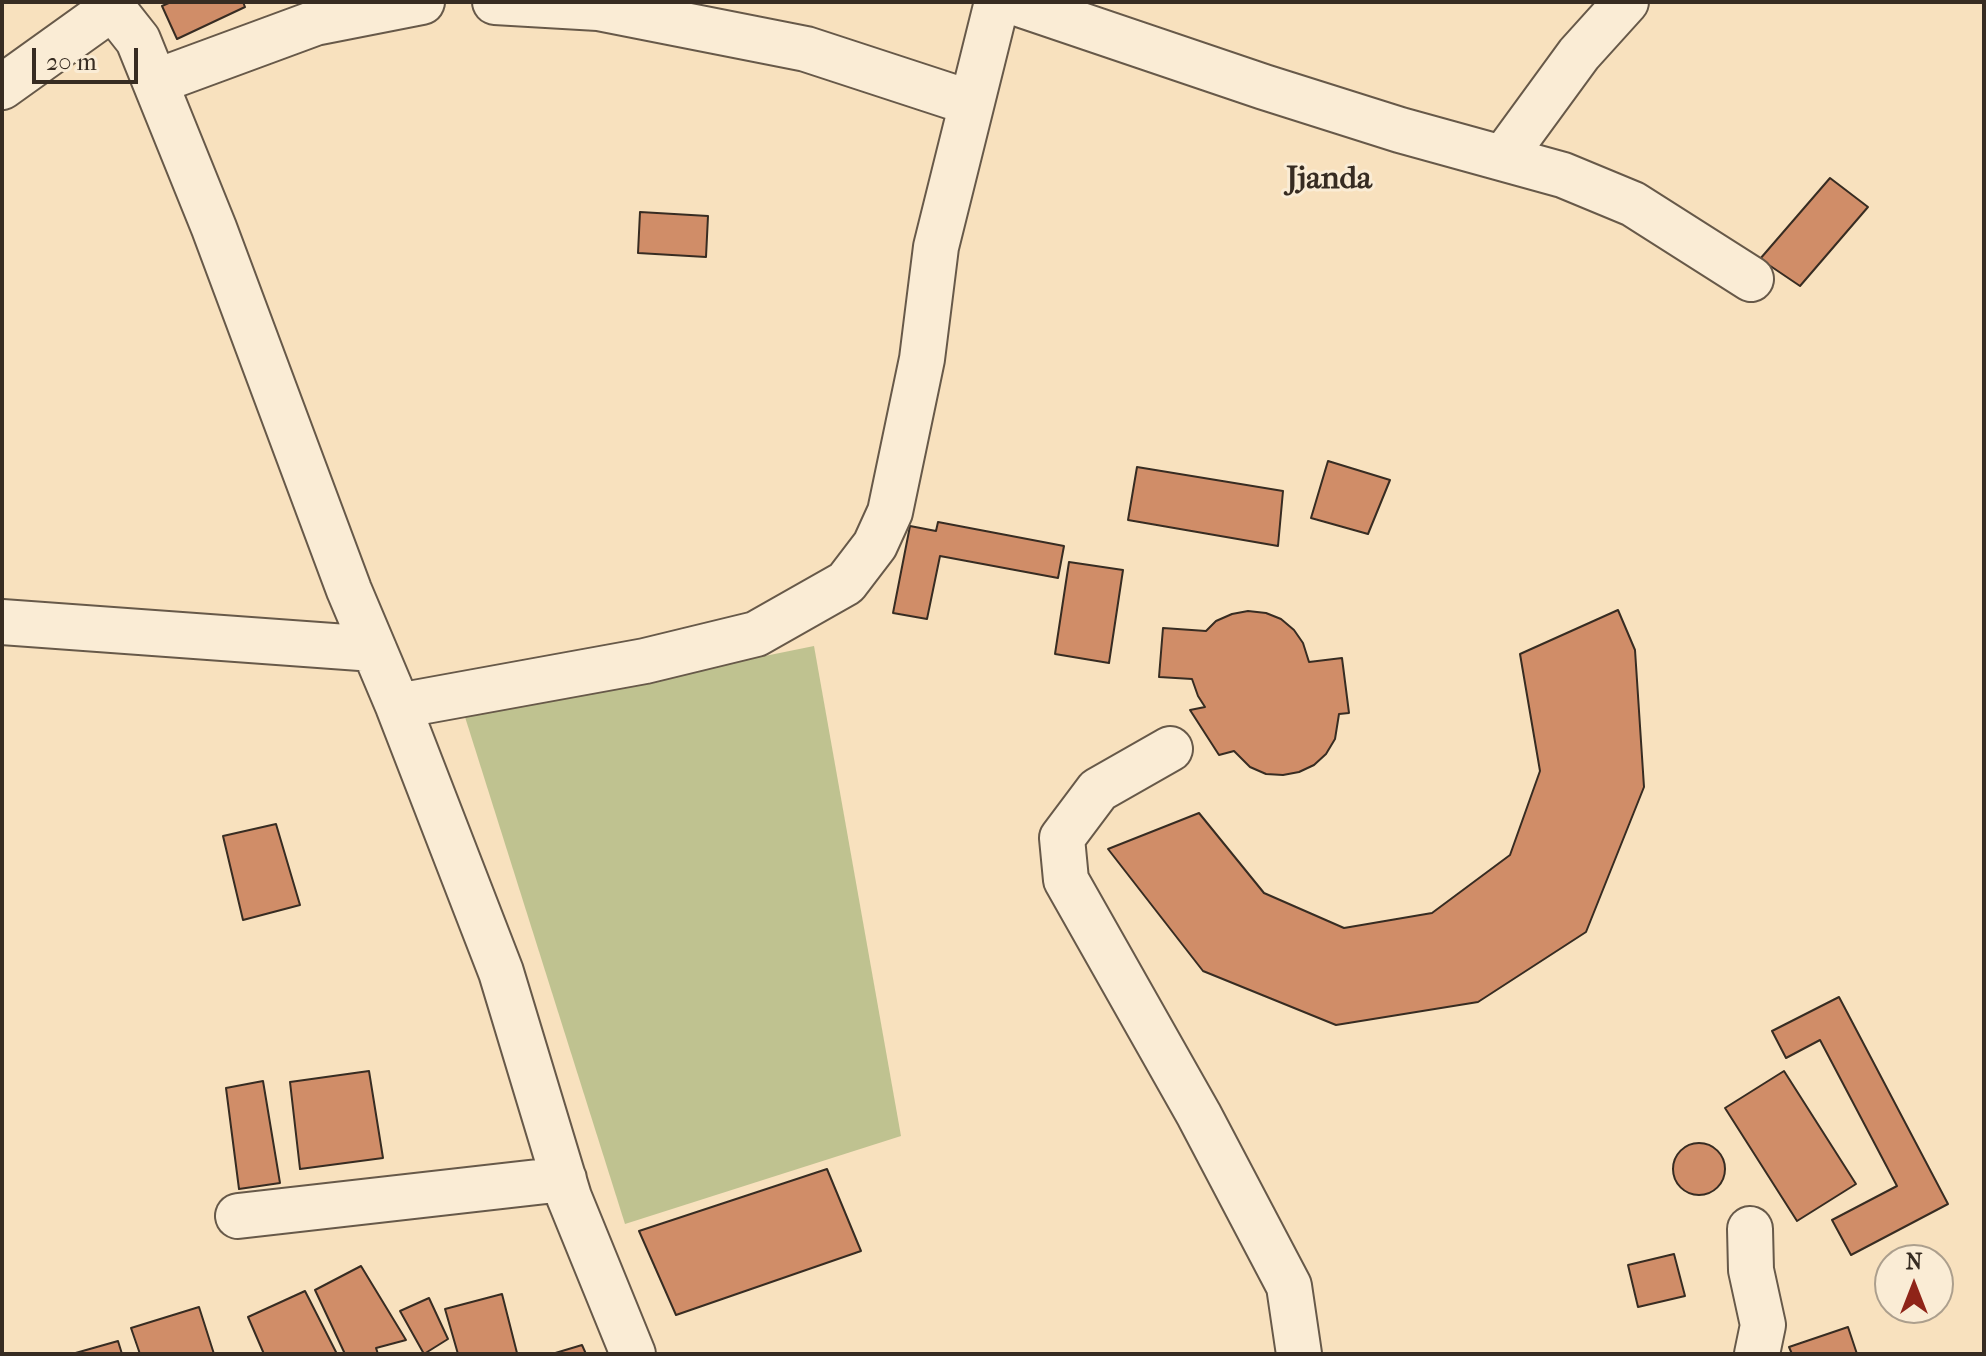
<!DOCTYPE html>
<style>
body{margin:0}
#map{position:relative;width:1986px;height:1356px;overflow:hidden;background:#f8e1be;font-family:"IM FELL French Canon",serif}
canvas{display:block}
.frame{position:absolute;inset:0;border:4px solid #372c22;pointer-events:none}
.north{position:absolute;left:1874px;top:1244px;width:80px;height:80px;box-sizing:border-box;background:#faecd5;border:2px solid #ac9f8d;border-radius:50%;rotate:0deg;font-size:22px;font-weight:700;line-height:32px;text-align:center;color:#372c22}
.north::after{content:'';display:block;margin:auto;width:28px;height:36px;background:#8f2418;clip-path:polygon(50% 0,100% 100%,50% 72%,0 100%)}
.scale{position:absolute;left:32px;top:48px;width:106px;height:36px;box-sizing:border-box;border:4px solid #372c22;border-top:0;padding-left:10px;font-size:24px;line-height:28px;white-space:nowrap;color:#372c22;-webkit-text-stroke:6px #faecd5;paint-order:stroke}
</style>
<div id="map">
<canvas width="1986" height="1356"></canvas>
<div class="frame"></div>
<div class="north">N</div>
<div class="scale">20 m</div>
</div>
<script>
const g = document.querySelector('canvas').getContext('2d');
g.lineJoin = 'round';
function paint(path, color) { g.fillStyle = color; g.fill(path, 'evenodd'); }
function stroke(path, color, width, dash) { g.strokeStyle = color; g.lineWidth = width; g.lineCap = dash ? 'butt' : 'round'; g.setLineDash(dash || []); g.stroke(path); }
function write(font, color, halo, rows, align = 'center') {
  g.font = font + ' "IM FELL French Canon",serif'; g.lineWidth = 6; g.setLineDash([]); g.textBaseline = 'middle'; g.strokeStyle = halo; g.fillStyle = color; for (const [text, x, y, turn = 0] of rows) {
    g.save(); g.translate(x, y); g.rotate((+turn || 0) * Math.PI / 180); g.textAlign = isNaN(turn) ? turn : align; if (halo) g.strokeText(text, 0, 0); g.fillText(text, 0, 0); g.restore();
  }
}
paint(new Path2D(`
 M814,646L901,1136L625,1224L465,717Z`), '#bfc290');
const building = new Path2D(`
 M171,2H243L245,7L177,39L162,6Z
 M1830,178L1868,207L1800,286L1760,259Z
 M640,212L708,216L706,257L638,253Z
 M1328,461L1390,480L1368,534L1311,518Z
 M1137,467L1283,491L1278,546L1128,520Z
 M938,522L1064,546L1058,578L940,556L927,619L893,613L910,526L936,531Z
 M1069,562L1123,570L1109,663L1055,654Z
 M1618,610L1635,650L1644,787L1586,932L1478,1002L1336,1025L1203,971L1108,849L1199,813L1264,893L1344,928L1432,913L1510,855L1540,771L1520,654Z
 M1248,611L1266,613L1281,619L1294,630L1303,643L1309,662L1342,658L1349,713L1339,714L1335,739L1326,754L1314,765L1299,772L1283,775L1266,774L1250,767L1234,751L1219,755L1190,710L1205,707L1198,696L1192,679L1159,677L1163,628L1206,631L1216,621L1232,614Z
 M276,824L300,905L243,920L223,836Z
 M1839,997L1948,1204L1851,1255L1832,1220L1897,1186L1820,1040L1786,1058L1772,1031Z
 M369,1071L383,1158L300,1169L290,1082Z
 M1784,1071L1856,1184L1797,1221L1725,1108Z
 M263,1081L280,1183L239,1189L226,1088Z
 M1673 1169a26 26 0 1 1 52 0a26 26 0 1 1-52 0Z
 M827,1169L861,1251L676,1315L639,1231Z
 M1674,1254L1685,1296L1638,1307L1628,1265Z
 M361,1266L406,1340L376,1348L378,1354H345L315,1290Z
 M305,1291L337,1354H264L248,1317Z
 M502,1294L517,1353L458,1354L445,1309Z
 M429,1298L448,1339L424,1354L400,1311Z
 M199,1307L214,1354H140L131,1328Z
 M1848,1327L1857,1354H1792L1789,1347Z
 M118,1341L122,1354H72Z
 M582,1345L586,1354H552Z`);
paint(building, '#d08d68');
stroke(building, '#372c22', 2);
const minor = new Path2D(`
 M108,2L138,40L214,228L349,590L398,706L501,972L569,1197L633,1354
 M495,2L598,8L806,49L971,103
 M1013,2L1264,87L1400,130L1563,175L1633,204L1751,279
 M155,82L315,23L422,2
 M2,87L111,9
 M1503,158L1579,54L1626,2
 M2,622L374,649
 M398,706L645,661L756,634L846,583L875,545L890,512L922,359L936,247L997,2
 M1170,749L1098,790L1062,838L1066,880L1199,1115L1289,1286L1299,1354
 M238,1216L564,1179
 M1750,1229L1751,1270L1763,1325L1757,1354`);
stroke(minor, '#675949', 48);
stroke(minor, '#faecd5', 44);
write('bold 32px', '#372c22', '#faecd5', [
 ["Jjanda",1329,180]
]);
</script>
